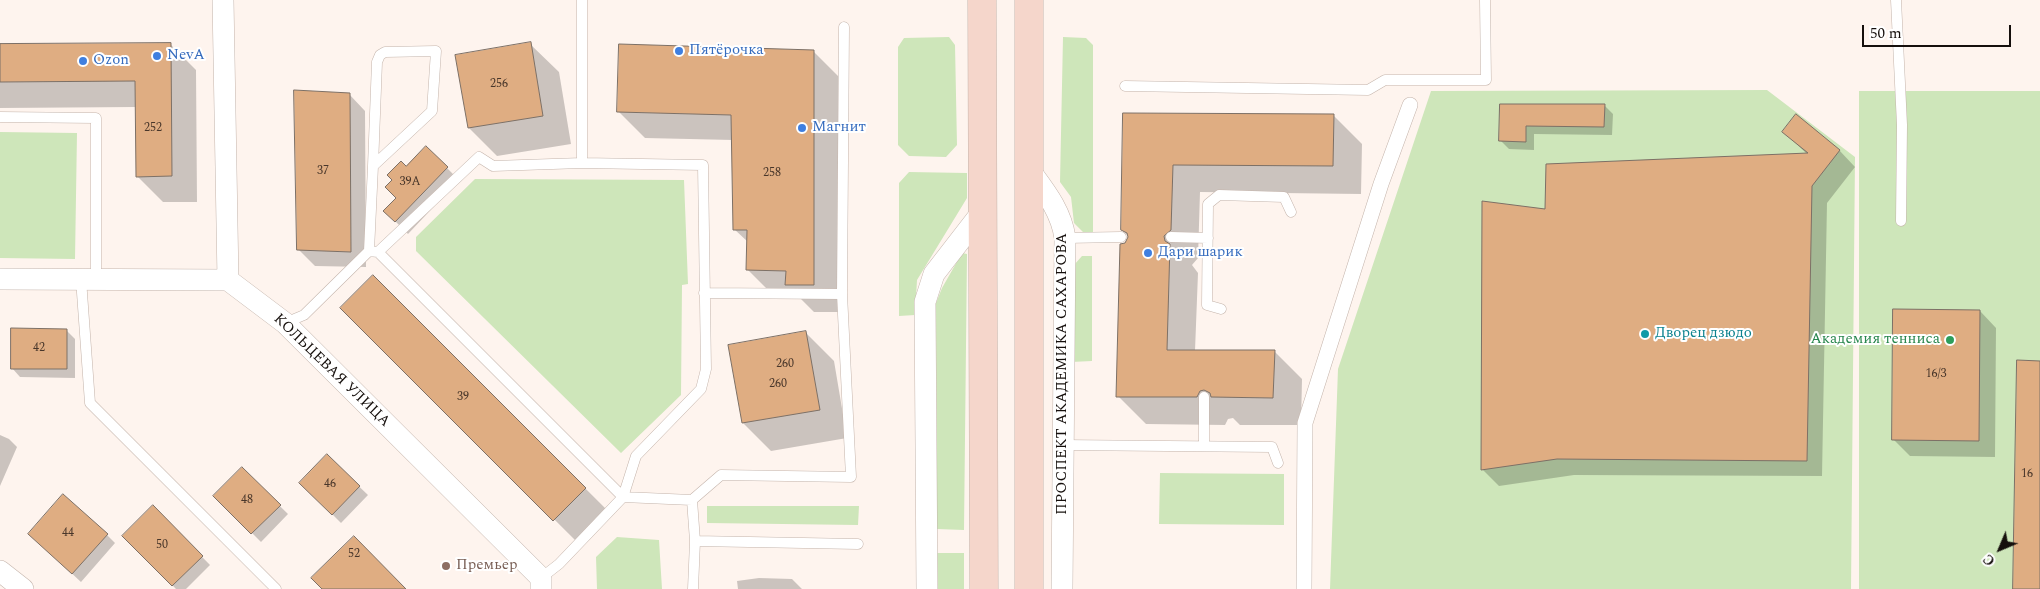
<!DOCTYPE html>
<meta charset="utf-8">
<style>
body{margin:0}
#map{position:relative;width:2040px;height:589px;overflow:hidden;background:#fef4ee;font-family:Spectral,serif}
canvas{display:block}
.north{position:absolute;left:1975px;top:524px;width:50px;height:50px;-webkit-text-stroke:4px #fff;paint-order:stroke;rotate:225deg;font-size:14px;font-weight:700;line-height:20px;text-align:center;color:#150f0c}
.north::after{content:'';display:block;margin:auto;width:18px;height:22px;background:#150f0c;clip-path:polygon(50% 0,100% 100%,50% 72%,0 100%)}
.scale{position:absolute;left:1862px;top:25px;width:149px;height:22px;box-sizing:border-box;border:2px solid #150f0c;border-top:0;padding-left:6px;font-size:15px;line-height:18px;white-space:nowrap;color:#150f0c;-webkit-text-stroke:4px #fff;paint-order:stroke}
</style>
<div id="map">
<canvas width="2040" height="589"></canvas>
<div class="north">С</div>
<div class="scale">50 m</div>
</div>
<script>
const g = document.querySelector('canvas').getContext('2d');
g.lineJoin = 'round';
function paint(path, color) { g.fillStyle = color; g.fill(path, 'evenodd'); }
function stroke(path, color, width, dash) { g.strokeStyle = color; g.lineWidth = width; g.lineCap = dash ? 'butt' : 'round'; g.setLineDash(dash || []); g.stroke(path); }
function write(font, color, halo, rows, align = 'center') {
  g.font = font + ' Spectral,serif'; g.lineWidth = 4; g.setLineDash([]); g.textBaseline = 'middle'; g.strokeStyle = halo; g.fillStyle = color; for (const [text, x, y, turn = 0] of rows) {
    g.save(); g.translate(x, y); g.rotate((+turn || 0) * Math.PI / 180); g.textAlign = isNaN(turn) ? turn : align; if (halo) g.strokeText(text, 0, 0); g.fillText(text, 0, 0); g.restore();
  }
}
paint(new Path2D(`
 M949,37L955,45L957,145L946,157L909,156L898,145V47L904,38Z
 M1063,37L1086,38L1093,45V232H1083L1074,223L1071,197L1060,182Z
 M1767,90L1855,157L1851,589H1330L1338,369L1431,91Z
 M1859,91H2040V589H1859Z
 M0,132L77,133L75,259L0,258Z
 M909,172L967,173V198L917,280L915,315L899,316V183Z
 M475,179L684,180L688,284L682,285L681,395L621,453L416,251V237Z
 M962,253L967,254L964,530L937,529L936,303L942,288Z
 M1082,256H1092V361L1071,362L1074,265Z
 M1160,473L1284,474V525L1159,524Z
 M707,506H859L858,525L707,523Z
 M617,537L659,540L662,589H597L596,557Z
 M934,553H964V589H934Z`), '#cee6ba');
paint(new Path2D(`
 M170,44L196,70L197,202H163L137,176L136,107L0,108V45Z
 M530,44L559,72L571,144L497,156L469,128Z
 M813,51L840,78V312H814L799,297L774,296L747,269L748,242L734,229L733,140L645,138L618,111Z
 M349,94L365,111L366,267L315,266L299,250Z
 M1501,105H1604L1613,114L1612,135L1534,134V150L1509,149L1501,141Z
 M1125,115L1334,116L1362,144L1361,194L1200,192L1198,258L1192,265L1198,273L1195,351H1274L1302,379L1301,425H1240L1233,418L1228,419L1225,425L1146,424L1118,396L1126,244L1129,237L1122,230Z
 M1784,132L1839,150L1855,167L1827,203L1822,476L1574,475L1499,486L1483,470V203L1546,211L1807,154Z
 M447,168L459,180L408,234L385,211L398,198Z
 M373,277L607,510L576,541L342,308Z
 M1980,311L1996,328L1995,457L1910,456L1893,439Z
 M67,331L75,339V378L20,377L12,368Z
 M806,333L834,361L847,438L771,451L743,423Z
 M0,435L9,439L17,447L0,486Z
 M327,456L368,495L341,523L301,483Z
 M242,469L288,514L261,542L215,496Z
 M153,507L210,565L186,589H176L124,536Z
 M107,535L115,543L81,582L38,542Z
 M759,578L792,579L802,589H738L737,581Z`), '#0003');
const building = new Path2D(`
 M531,42L543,116L468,128L455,55Z
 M171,43L172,176L136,177L135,81L0,82V44Z
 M619,44L814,50V285H785L786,271L746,270L747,230H733L731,115L617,112Z
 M294,90L350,93L351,252L297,250Z
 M1500,104H1605L1604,127L1526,126V142L1499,141Z
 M1123,113L1334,114L1333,166L1173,165L1171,230L1164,236L1165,241L1170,244L1167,350H1275L1273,398L1211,397L1210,393L1204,390L1200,391L1197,397H1116L1120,244L1125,243L1128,237L1127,233L1121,230Z
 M1796,114L1840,150L1812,186L1807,461L1557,459L1481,470L1482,201L1545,209L1546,164L1808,153L1782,132Z
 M426,146L448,167L395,222L383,211L396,198L385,187L392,180L387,175L401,161L406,166Z
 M373,275L586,488L553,521L340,308Z
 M1893,309L1980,310L1979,441L1892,440Z
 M11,328L67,329V369H11Z
 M806,331L820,410L742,423L728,345Z
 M2017,360L2040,361V589H2013Z
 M327,454L360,486L332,515L299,483Z
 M242,467L281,505L251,534L213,496Z
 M63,494L108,534L72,574L28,534Z
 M153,505L203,556L172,586L122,536Z
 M354,536L406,589H322L311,578Z`);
paint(building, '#dfad82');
stroke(building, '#7d7066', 1);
const service = new Path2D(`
 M1896,0L1902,125L1901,221
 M1125,86L1368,90L1385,80H1486L1485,0
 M0,117L96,118V279
 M582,163V0
 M1171,237L1208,238
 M1065,238L1121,237
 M369,251L373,166L432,111L436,51L385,52L380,55L377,62L373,166
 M378,252L479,157L493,166L582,163L703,165L706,369L701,389L636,456L623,497L692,500L695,541L693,589
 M81,279L90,403L276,589
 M704,293L842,294
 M1221,309L1207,305L1208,204L1219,195L1284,197L1291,212
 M285,323L304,315L369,251L378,252L623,497L559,564L541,578
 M1204,397V446
 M1062,445L1272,447L1278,463
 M692,500L721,475L851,477L842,294L844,27
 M695,541L858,544`);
const pedestrian = new Path2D(`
 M1304,589L1305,423L1381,184L1410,105`);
const minor = new Path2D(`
 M223,0L228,280
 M1028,168C1044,190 1061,210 1065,238L1062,589
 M0,279L228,280L285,323L541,578V589
 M0,571L23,589
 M927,589L925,302L934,274L982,212`);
const secondary = new Path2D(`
 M982,0L984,589
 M1029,589V0`);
stroke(service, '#c4b4ab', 11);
stroke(pedestrian, '#c4b4ab', 16);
stroke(minor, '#c4b4ab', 22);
stroke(secondary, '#c4b4ab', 29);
stroke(service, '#fff', 10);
stroke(pedestrian, '#fff', 15);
stroke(minor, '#fff', 21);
stroke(secondary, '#f5d6cb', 28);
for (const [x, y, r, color] of [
 [679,51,5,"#3f7fe0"],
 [157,56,5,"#3f7fe0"],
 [83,61,5,"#3f7fe0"],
 [802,128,5,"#3f7fe0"],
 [1148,253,5,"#3f7fe0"],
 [1645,334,5,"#0f9aa8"],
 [1950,340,5,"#2e9e5b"],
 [446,566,5,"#8d6e63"]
]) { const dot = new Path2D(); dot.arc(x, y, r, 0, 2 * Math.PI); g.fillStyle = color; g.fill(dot); stroke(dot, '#fff', 2); }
write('12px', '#48362a', null, [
 ["256",499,85],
 ["252",153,129],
 ["37",323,172],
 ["258",772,174],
 ["39А",410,183],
 ["42",39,349],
 ["260",785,365],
 ["16/3",1936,375],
 ["260",778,385],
 ["39",463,398],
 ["16",2027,475],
 ["46",330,485],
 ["48",247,501],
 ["44",68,534],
 ["50",162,546],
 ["52",354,555]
]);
write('15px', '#366cbe', '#fff', [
 ["Пятёрочка",689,51],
 ["NevA",167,56],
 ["Ozon",93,61],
 ["Магнит",812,128],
 ["Дари шарик",1158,253]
], 'left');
write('15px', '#0d838f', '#fff', [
 ["Дворец дзюдо",1655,334]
], 'left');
write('15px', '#27864d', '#fff', [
 ["Академия тенниса",1940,340]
], 'right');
write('15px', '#150f0c', '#fff', [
 ["КОЛЬЦЕВАЯ УЛИЦА",331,371,44],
 ["ПРОСПЕКТ АКАДЕМИКА САХАРОВА",1063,374,-90]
]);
write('15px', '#785e54', '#fff', [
 ["Премьер",456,566]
], 'left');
</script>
